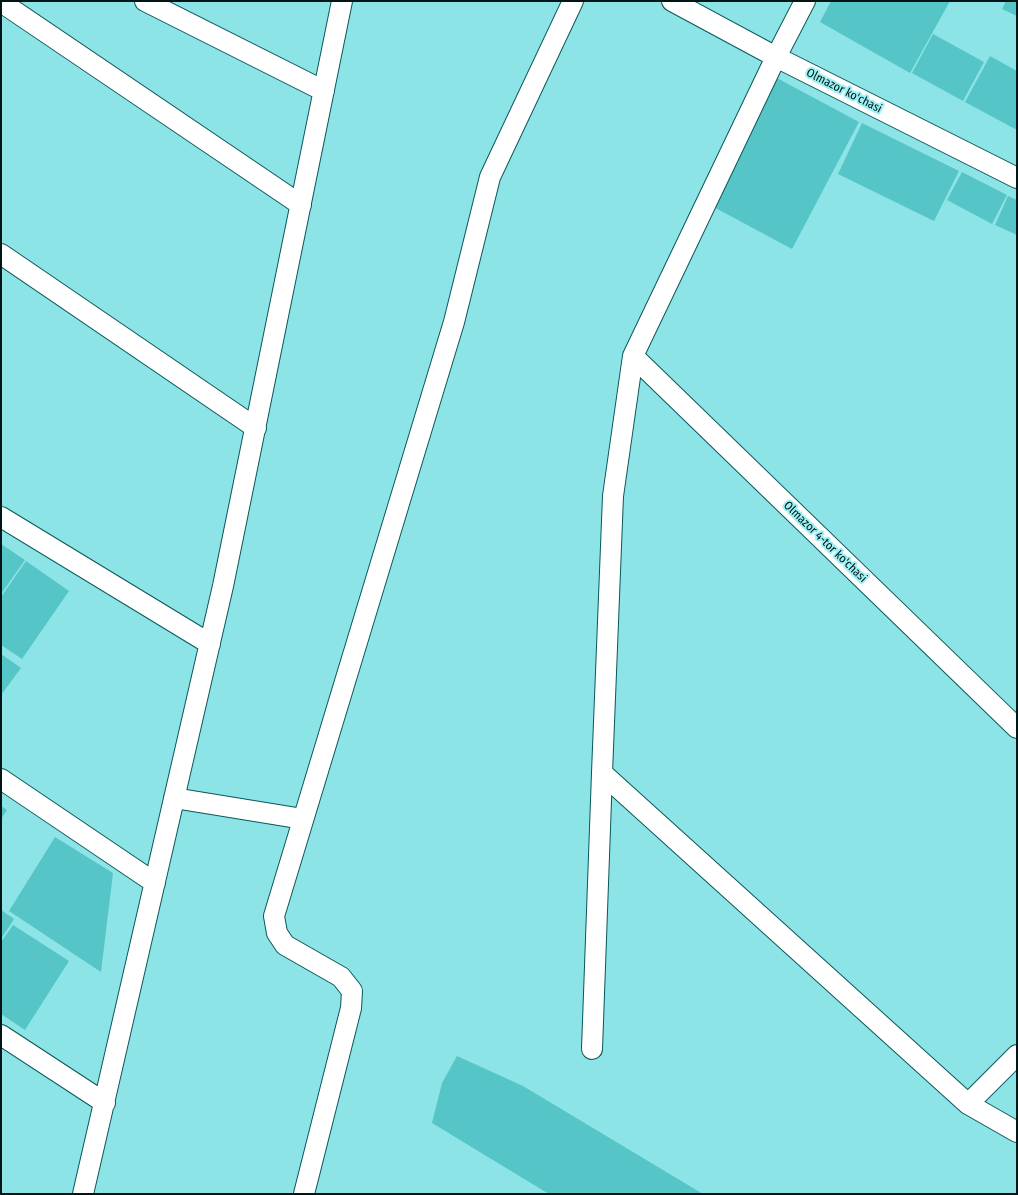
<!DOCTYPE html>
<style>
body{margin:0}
#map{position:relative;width:1018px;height:1195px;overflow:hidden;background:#8de4e6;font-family:"Fira Sans Condensed",sans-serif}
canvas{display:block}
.frame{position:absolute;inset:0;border:2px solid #001516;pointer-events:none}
</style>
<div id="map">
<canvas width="1018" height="1195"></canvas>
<div class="frame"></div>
</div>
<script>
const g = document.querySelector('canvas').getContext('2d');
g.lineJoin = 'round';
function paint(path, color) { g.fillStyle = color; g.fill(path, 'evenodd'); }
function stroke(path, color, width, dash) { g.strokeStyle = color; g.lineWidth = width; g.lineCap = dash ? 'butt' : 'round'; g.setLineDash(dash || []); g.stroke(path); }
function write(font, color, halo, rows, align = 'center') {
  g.font = font + ' "Fira Sans Condensed",sans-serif'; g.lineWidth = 4; g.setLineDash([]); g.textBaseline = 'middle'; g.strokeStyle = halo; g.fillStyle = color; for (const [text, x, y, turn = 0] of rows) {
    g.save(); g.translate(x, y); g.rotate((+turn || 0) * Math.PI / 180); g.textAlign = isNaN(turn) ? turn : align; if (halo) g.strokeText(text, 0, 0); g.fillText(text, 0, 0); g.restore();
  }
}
paint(new Path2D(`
 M831,1H950L910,73L820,22Z
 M1006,1H1017V16L1002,9Z
 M933,34L984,62L963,101L912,73Z
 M990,56L1017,71V130L965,102Z
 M775,77L859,122L792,249L708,204Z
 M862,123L959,171L934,221L838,174Z
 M962,172L1007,195L992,224L947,200Z
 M1008,196L1017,200V235L995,225Z
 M1,544L25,560L1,594Z
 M26,561L69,591L22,659L1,645V597Z
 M1,654L21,668L1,695Z
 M1,806L7,810L1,819Z
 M55,837L113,873L101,972L9,911Z
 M1,910L14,919L1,939Z
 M13,925L69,961L25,1030L1,1014V942Z
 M457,1056L523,1086L703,1194H549L432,1123L442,1083Z`), '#55c5c8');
const street = new Path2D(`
 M145,1L324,91
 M672,1L776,57L1017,178
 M1,2L301,205
 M1,254L256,428
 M633,356L1017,728
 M1,517L210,644
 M602,773L968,1104L1017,1132
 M1,779L155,883
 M174,798L303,819
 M1,1035L105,1103
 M592,1049L602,773L613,496L633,356L776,57L805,1
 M968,1104L1017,1055
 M83,1194L223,586L342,1
 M304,1194L351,1008L352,991L341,977L285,945L277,933L274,916L454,322L490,177L573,1`);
stroke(street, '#0c5759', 22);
stroke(street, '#fff', 20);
write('12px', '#001516', '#9bf1f3', [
 ["Olmazor ko'chasi",844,91,27],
 ["Olmazor 4-tor ko'chasi",825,542,44]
]);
</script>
